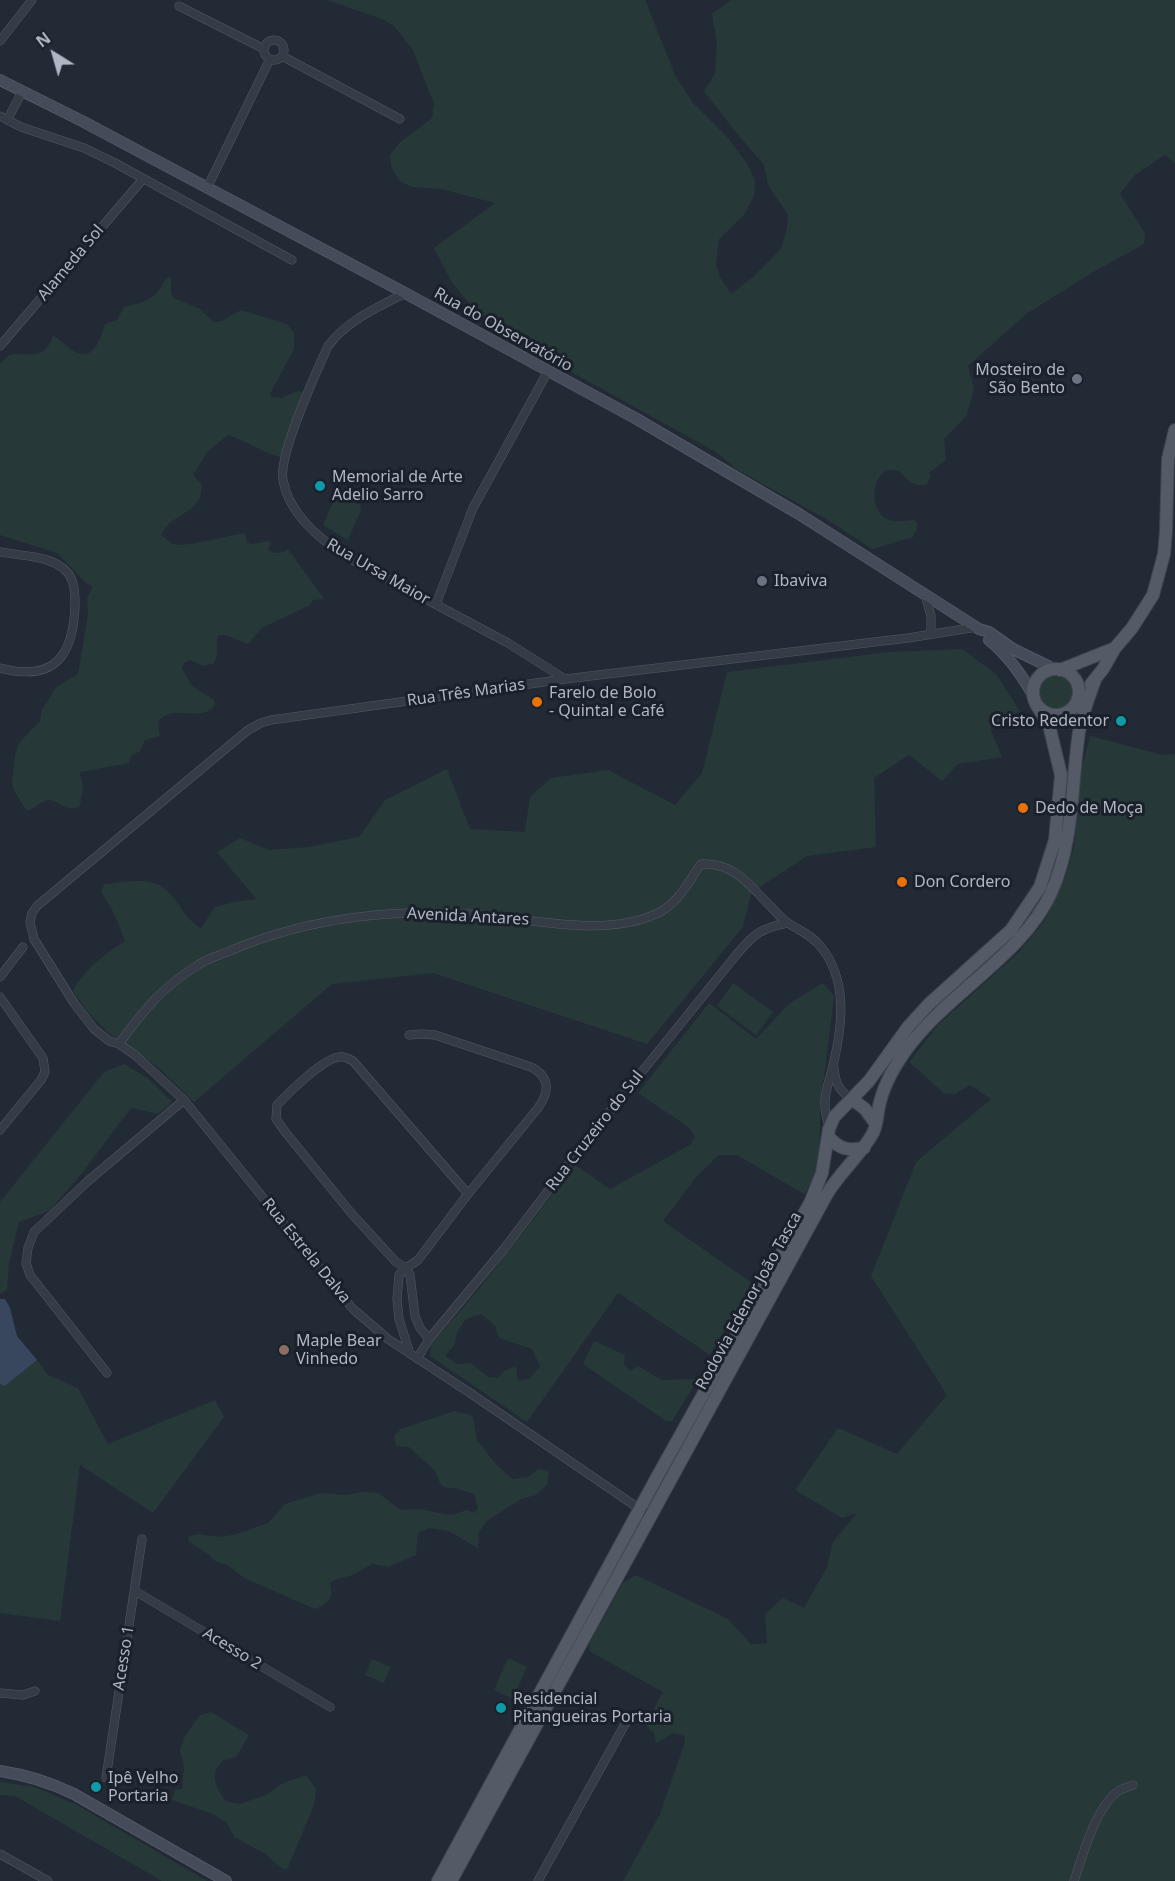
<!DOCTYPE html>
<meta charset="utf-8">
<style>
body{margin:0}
#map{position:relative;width:1175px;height:1881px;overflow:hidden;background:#222a36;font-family:"Noto Sans",sans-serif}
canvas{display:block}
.north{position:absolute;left:24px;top:24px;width:60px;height:60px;-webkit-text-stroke:4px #1b212b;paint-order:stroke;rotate:323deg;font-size:16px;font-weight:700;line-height:24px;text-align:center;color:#b0b6c3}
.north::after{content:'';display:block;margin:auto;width:21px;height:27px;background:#b0b6c3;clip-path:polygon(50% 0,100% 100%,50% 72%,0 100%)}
</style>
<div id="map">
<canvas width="1175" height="1881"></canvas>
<div class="north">N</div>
</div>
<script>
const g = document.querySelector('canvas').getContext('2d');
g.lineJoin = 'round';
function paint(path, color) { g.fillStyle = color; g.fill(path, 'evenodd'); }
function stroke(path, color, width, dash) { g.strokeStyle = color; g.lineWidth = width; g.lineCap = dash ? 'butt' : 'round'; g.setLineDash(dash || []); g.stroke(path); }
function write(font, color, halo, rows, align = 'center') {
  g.font = font + ' "Noto Sans",sans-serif'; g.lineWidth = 6; g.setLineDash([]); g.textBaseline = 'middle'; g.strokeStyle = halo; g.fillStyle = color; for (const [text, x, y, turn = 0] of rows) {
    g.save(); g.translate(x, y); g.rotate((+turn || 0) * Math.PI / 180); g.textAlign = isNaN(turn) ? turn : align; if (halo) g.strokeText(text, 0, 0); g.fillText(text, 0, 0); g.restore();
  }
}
paint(new Path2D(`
 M327,0H645L676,77L693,103L728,138L748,165L755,180L754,195L745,214L719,239L716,264L720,277L731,294L753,277L781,249L787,228L788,215L768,185L764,165L734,130L704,91L715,74L717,44L712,14L731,0H1175V163L1165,155L1135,175L1120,194L1145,233L1144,244L1095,271L1026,314L968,366L974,389L967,415L944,439L946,460L929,473L931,476L927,484C914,489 907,479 899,471C898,471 890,470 889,470C868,476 869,519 894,521C900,522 907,520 914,520L917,523V529L913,537L872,549L828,520L734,468L732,465L716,452L555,363L481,317L452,283L434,248L495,203L441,189L412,187L400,181L392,169L390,155L399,143L432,118L434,104L413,50L394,26L382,19Z
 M169,277L171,279V293L174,298L200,309L214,322L222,321L241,310L287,324L294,333V349L270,394L272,397L281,398L297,391L303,392C313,412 291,440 282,457C262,453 247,441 228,435L208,451L193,475L202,485L200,498L191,509L169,523L161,535C165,537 169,542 173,544C186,548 229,535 245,533L247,542L252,544L270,541L271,543L268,550C275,554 282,554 288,549L324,599L313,600L310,605L262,628L248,644L225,635H219C214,645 220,652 214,663L204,666L190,660L184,663L182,668L192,686L214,700L215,704C203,725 177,702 158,721L160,736L145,740L139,752L132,755L129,763L81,772L80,775L83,786L80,806C66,814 61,800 48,800C40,801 35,809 27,811L14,791L12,782L15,756L19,743L40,721L42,710L56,687L78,674L88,614L87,598L93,587L85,582L57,553L0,535V364L9,355C31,351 43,363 53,336C62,340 69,350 78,353C95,360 102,335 105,324L117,320L124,307C138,304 151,301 160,289C164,284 163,281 169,277Z
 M337,493L360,505L361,510L348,540L323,525Z
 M962,649L996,674L1020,711L990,728L1002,757L958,764L942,781L909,755L874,778L876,847L807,856L751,893L743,927L647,1044L433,973L332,984L194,1102L158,1067L111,1035L89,1014L73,991C85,968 104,955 125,941L115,915L101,891L104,884C136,881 159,873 179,905C186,915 190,922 201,928L215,907L235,902L256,899L217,852L240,838L269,850L309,847L359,837L385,800L447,769L470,829L525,832L530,797L551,778L608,770L675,805L702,773L727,672L889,652Z
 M1037 692a18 18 0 1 1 36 0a18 18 0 1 1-36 0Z
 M1090,736L1163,755L1175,754V1881H623L660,1814L685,1742L684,1736L674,1733L656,1743L654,1733L645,1725L663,1692L589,1651L590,1642L623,1583L636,1575L728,1619L751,1644L767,1643L765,1614L783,1598L804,1608L827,1567L833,1542L857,1513L842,1518L795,1490L838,1428L897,1454L947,1395L871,1276L916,1162L991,1099L970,1085L955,1094L944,1093L909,1062L938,1025L1019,952L1045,920L1065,878L1074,846L1080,776Z
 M733,983L773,1012L756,1035L717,1006Z
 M823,983L834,996C830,1031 825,1066 821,1101C818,1132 824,1168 804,1194L737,1155H719L697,1176L663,1221L752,1283L710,1355L618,1293L527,1422L430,1356L431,1344L478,1290L575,1165L610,1189L690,1145L695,1136L687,1126L638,1093L709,1003L756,1039L790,1003ZM481,1314L495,1326L499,1338L532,1349L540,1366L530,1378L518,1381L516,1366L504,1371L498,1378L488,1377L471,1363L457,1364L445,1356L455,1344L457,1332L466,1319Z
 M124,1064L149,1079L172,1102L158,1114L131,1108L82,1173L49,1211L19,1222L9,1263L7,1290L0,1294V1202L104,1072Z
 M594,1341L625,1355L624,1364L630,1371L638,1366L662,1380L698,1379L672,1421H666L583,1364Z
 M37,1360L48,1375L78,1388L108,1444L215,1400L224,1417L153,1513L80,1465L60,1621L0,1613V1384L5,1386Z
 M455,1411L473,1416L477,1440L495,1463L512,1479L528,1477L538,1469L549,1471L547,1485L536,1495L521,1499L487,1521L479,1532L478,1548L448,1531L429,1528L418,1533L416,1555L388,1567L372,1564L353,1575L337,1579L330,1583C334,1599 329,1603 315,1609L246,1579L227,1565L215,1561L208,1554L188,1541L189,1536L197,1534L221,1537L237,1534L268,1523L285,1504L321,1493L346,1495L361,1492L378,1493L401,1510L421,1509L443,1514L452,1515L467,1510L475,1513L478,1508L474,1494L459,1489L444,1487L440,1483L434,1470L409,1447L396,1446L394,1436L401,1429Z
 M508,1658L527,1667L513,1699L494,1690Z
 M372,1659L391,1667L384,1683L365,1675Z
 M211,1712L249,1735L237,1756C233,1758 226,1759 223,1761C208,1773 217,1790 226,1801L240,1804L266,1795L281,1784L306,1775L316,1789L314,1805L287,1870L281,1868L266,1854L234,1837L227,1823L213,1814L172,1800L175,1790L182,1789L184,1767L180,1749L185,1736L200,1715Z
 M0,1782L35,1787L77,1805L207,1881H162L15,1796L0,1795Z`), '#273839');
paint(new Path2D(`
 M0,1299H5L10,1308L17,1336L37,1360L5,1386L0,1384Z`), '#39475e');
const street = new Path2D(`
 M179,6L264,49
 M264 50a10 10 0 1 1 20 0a10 10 0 1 1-20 0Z
 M0,41L32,0
 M282,56L400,119
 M0,116L21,127L84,148L115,163L292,260
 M7,120L22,92
 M207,188L270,59
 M405,293C377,308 347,320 328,346C316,373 278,455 283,480C289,514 319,538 345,556L508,643L565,679
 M0,346L143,179
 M0,552C21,556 50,555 66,571C75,580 75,593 75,606C73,657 54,682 0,668
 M925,594L931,616V634
 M436,604L473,508L548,371
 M0,977L23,947
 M0,997L43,1058L45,1072L41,1080L0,1130
 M409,1035L422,1034L435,1035L531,1067C550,1077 550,1091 538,1108L468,1194L418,1260L406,1268L399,1275L397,1299L399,1319L410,1354
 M119,1044C142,1012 163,986 198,965C208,958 221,955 232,950C313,916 403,907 490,916C543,921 611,937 660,912C679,902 689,881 701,864C735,862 750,886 772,908C777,913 782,919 788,923C800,931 812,935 821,947C847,979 843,1023 834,1061C828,1089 820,1097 829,1127
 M834,1067C835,1083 839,1091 852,1099
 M429,1339L420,1328L415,1316L410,1275L406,1268L396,1262L352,1214L286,1133L276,1119L277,1105C289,1092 323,1059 339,1057C345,1056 349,1059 353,1061L468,1194
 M417,1359L429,1339L503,1250L589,1137L737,954C755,933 760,929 787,923
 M107,1373L30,1275L26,1263L28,1248L34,1232L88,1181L184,1100
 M650,1516L470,1393L388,1339L353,1309L184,1100L135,1055L119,1044L109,1041L94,1029L74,1003L34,939L30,922L32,913L37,906L248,730L261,723L271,720L565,679L908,638L977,627
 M135,1591L330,1707
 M0,1693L23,1695L35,1691
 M106,1778L142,1539
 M0,1854L48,1881
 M538,1881L629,1717
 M1074,1881C1083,1855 1096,1805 1120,1790C1124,1788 1129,1787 1133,1785`);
const secondary = new Path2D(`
 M0,80L82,121L405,293L635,418L799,514L979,629L989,632L1013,649L1054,669
 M989,640C1009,656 1022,675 1034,697
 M0,1771C27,1775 49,1782 74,1794L226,1881`);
const primary = new Path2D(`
 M1033 692a23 23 0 1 1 46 0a23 23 0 1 1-46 0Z
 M1060,670L1115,648L1132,628L1153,595L1164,554L1166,531L1168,459L1175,430
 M1091,684L1103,669L1115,648
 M852,1099L865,1109L876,1124
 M828,1136C839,1149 847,1151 864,1148
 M438,1881L657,1477L810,1203L822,1173L829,1129L834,1117L869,1081L908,1027L929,1004L1011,930L1040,887L1055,840L1061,775L1049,725L1036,704
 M451,1881L827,1194C840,1172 861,1155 873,1133C878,1123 877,1112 880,1102C885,1082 897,1062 909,1046C951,991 1023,954 1051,893C1074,842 1071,786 1079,732C1082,714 1089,697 1095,680`);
stroke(street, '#535964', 9);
stroke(secondary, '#535964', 12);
stroke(primary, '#3f4550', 14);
stroke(street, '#363c46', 8);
stroke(secondary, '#444b59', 10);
stroke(primary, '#545b66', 12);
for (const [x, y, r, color] of [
 [1077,379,6,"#6b7280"],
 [320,486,6,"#0f9aa8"],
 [762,581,6,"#6b7280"],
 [537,702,6,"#e8710a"],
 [1121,721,6,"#0f9aa8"],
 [1023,808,6,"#e8710a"],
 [902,882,6,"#e8710a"],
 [284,1350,6,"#8d6e63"],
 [501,1708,6,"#0f9aa8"],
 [96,1787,6,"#0f9aa8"]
]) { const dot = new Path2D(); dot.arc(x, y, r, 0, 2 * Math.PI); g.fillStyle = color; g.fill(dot); stroke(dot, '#1b212b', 2); }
write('16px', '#b0b6c3', '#1b212b', [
 ["Alameda Sol",71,263,-50],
 ["Rua do Observatório",503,330,29],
 ["Rua Ursa Maior",378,572,30],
 ["Rua Três Marias",466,693,-8],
 ["Avenida Antares",468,917,3],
 ["Rua Cruzeiro do Sul",595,1131,-52],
 ["Rua Estrela Dalva",306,1251,51],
 ["Rodovia Edenor João Tasca",749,1301,-61],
 ["Acesso 2",232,1649,31],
 ["Acesso 1",124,1658,-81]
]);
write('16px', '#b0b6c3', '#1b212b', [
 ["Mosteiro de",1065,370,"right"],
 ["São Bento",1065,388,"right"],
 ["Memorial de Arte",332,477],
 ["Adelio Sarro",332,495],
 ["Ibaviva",774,581],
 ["Farelo de Bolo",549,693],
 ["- Quintal e Café",549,711],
 ["Cristo Redentor",1109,721,"right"],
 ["Dedo de Moça",1035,808],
 ["Don Cordero",914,882],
 ["Maple Bear",296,1341],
 ["Vinhedo",296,1359],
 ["Residencial",513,1699],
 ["Pitangueiras Portaria",513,1717],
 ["Ipê Velho",108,1778],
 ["Portaria",108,1796]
], 'left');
</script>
